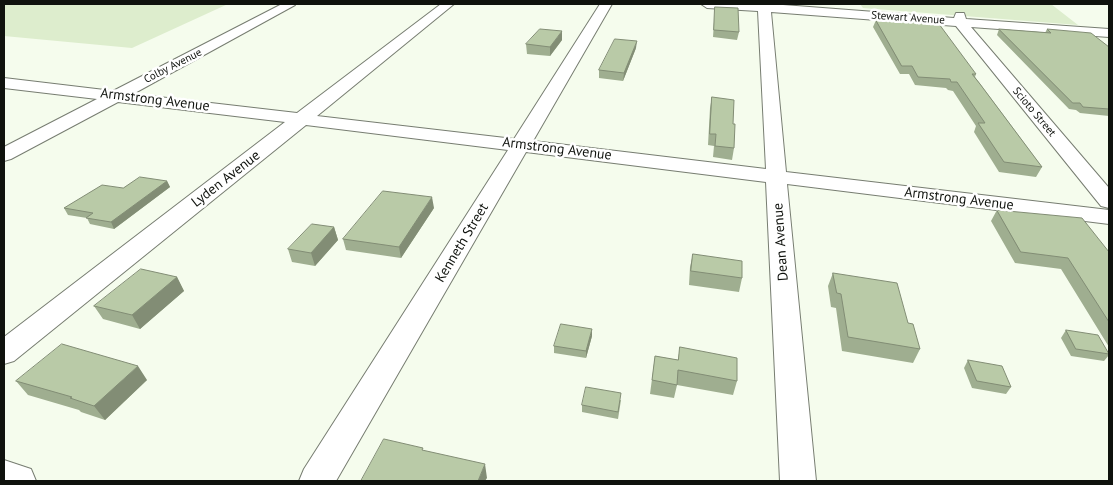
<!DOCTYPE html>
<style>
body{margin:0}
#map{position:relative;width:1113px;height:485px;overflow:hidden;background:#f5fced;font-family:"PT Sans",sans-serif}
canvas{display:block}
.frame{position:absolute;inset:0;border:5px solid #0f120d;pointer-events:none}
</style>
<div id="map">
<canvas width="1113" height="485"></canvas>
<div class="frame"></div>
</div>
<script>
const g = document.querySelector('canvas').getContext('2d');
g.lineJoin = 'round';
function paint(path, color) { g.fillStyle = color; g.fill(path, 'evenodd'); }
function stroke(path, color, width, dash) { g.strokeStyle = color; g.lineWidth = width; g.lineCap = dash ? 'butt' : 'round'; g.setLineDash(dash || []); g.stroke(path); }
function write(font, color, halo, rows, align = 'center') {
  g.font = font + ' "PT Sans",sans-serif'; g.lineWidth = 5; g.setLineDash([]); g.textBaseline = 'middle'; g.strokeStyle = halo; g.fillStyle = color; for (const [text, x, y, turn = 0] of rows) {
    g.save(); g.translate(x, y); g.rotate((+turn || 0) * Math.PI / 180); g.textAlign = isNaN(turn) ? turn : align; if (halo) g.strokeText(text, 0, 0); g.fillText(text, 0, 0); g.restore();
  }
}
paint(new Path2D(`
 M4,4H228L132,48L4,36Z
 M860,4H1051L1078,25L863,8Z`), '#ddedcd');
const minor = new Path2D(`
 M282,4L295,5L133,94L297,113L441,4H454L317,116L514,139L600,4H612L533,141L766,169L758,11L707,8L701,4H770L954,18L956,13H964L966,19L1109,29V37L971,27L1109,188V208L1101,206L956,26L771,12L786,172L1109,210V224L787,184L816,481H780L766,182L526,152L336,481H299L304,469L508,150L306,125L14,361L4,364V337L285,122L118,102L11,159L4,161V147L97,99L4,88V78L113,91Z
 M4,460L31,469L36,481H4Z`);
stroke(minor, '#777d71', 2);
paint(minor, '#fff');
paint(new Path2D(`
 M715,7L739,32L737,40L713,37Z
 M876,20L976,74L975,77L1042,167L1036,177L999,172L974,132L976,126L953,91L948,90L946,88L915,85L909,74H900L873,27Z
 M999,29L1045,33L1047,29L1109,47V116L1080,113L1076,110L1069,109L997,35Z
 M562,40L550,56L527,54L526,44Z
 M636,48L623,81L599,78V70Z
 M712,97L733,124L734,148L732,160L713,157L714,146L708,145L710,108Z
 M167,181L170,187L114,229L90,224L87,218L68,215L64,208L123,188Z
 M434,208L401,258L346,250L343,239Z
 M997,210L1109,252V347L1061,269L1015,263L991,221Z
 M334,227L338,240L315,266L292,262L288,249Z
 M693,254L742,278L739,292L689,285L690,267Z
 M833,273L908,323L920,349L913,363L842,351L836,308L831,307L828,286Z
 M177,277L184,291L140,329L103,319L94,306Z
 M1066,330L1109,353V355L1104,361L1071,356L1061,338Z
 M592,336L586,358L554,353V346Z
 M680,347L737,381L733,395L677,385L674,398L650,394L655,356L678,360Z
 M968,360L1011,387L1006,394L972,388L964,368Z
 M147,380L105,420L81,412L79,410L28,395L16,381Z
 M621,400L618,419L582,412V405Z`), '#9fae90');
paint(new Path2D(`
 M562,31V40L550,56V47Z
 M637,41L636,48L623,81L624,73Z
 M167,181L170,187L114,229L111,222Z
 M432,197L434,208L401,258L399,247Z
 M334,227L338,240L315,266L311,253Z
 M177,277L184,291L140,329L132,315Z
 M592,329V336L586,358V351Z
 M138,366L147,380L105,420L94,406Z
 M485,464L487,478L485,481H478Z`), '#828d75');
const building = new Path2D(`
 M715,7L738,8L739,32L714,30Z
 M876,20L939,24L976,74H972L980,84L1042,167L1004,162L978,123H985L957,82H951L950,79L918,77L912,66H902Z
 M540,29L562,31L550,47L526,44Z
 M999,29L1051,33L1047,29L1091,33L1109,47V109L1083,107L1080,103H1073Z
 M615,39L637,41L624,73L599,70Z
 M712,97L734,100L733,124H735L734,148L715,146L716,134H710Z
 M140,177L167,181L111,222L86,218L93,213L64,208L102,185L123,188Z
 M383,191L432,197L399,247L343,239Z
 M997,210L1082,218L1109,252V322L1068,258L1021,252Z
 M312,224L334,227L311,253L288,249Z
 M693,254L742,261V278L691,271Z
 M141,269L177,277L132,315L94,306Z
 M833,273L897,283L908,323L913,324L920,349L848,337L841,294L837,293Z
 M561,324L592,329L586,351L554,346Z
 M1066,330L1098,335L1109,354L1076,349Z
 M62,344L138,366L94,406L70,398L72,397L16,381Z
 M680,347L737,358V381L678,370L677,385L652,380L655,356L678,360Z
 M968,360L1002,366L1011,387L977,381Z
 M586,387L621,393L618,412L582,405Z
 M384,439L423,448L422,450L485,464L478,481H361Z`);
paint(building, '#b9caa7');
stroke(building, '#828d75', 1);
write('11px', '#0f120d', '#fff', [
 ["Stewart Avenue",908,18,4],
 ["Colby Avenue",173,66,-27],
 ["Scioto Street",1034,112,50]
]);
write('14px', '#0f120d', '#fff', [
 ["Armstrong Avenue",155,100,7],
 ["Armstrong Avenue",557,149,7],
 ["Lyden Avenue",226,179,-38],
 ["Armstrong Avenue",959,199,7],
 ["Dean Avenue",781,242,-94],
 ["Kenneth Street",462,243,-59]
]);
</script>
